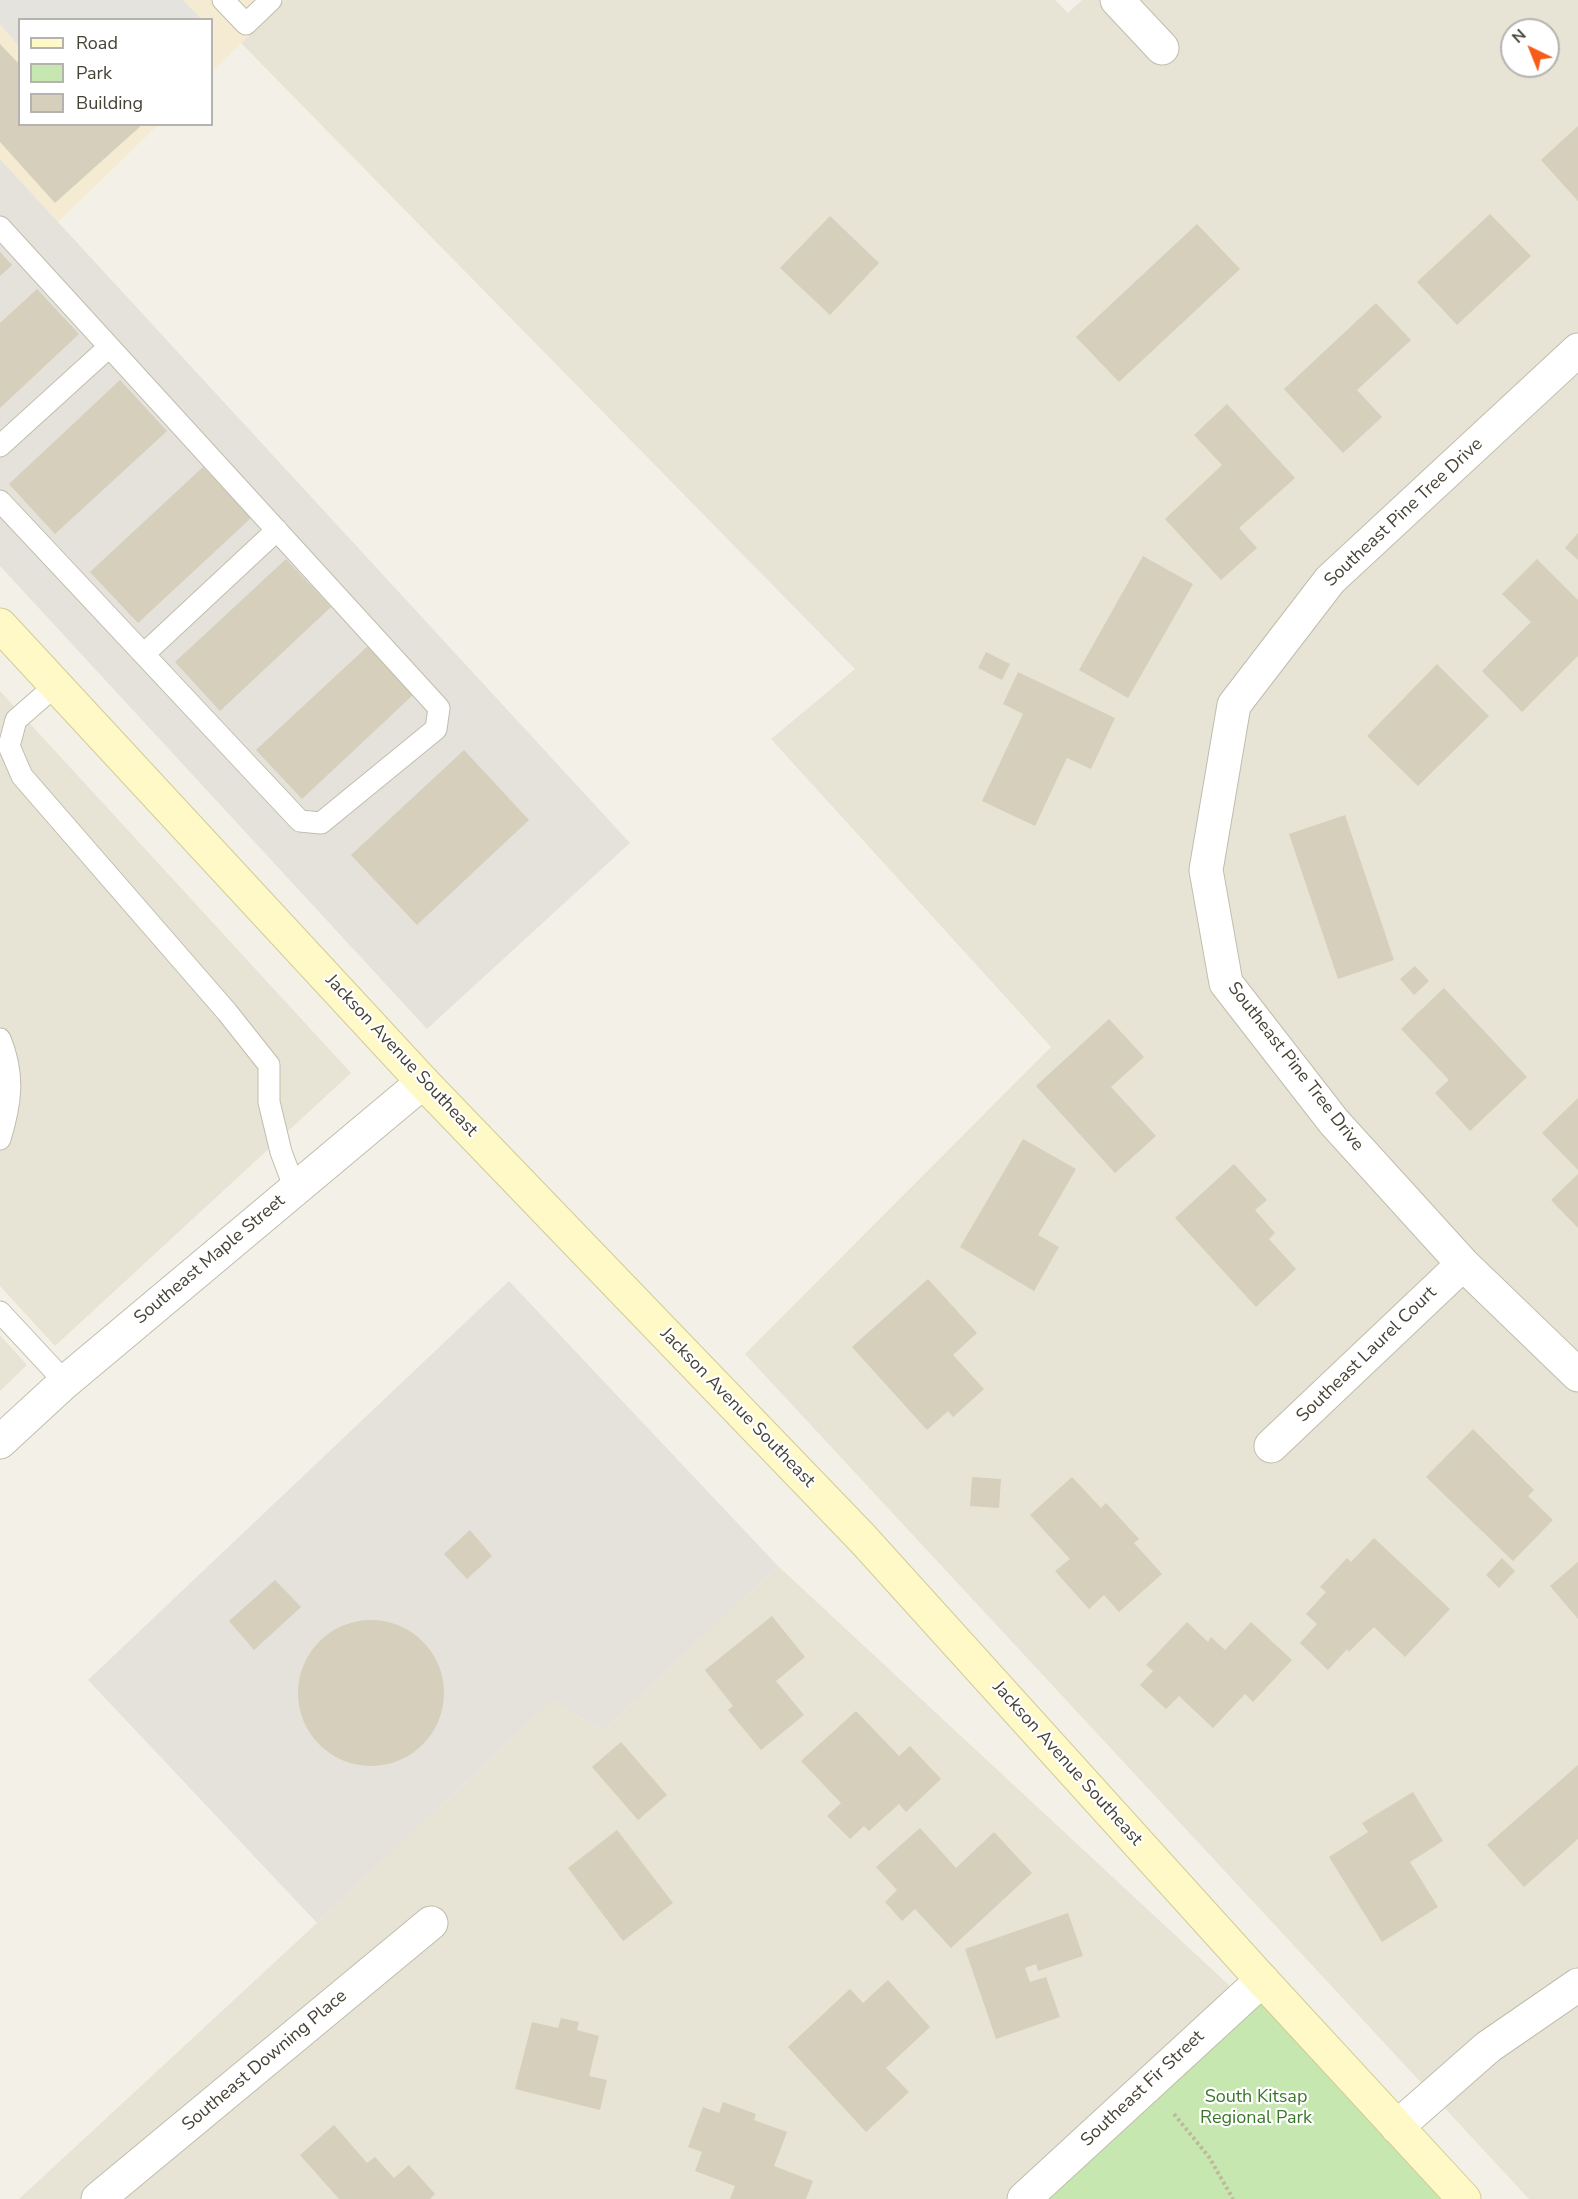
<!DOCTYPE html>
<style>
body{margin:0}
#map{position:relative;width:1578px;height:2199px;overflow:hidden;background:#f3f1e7;font-family:"Nunito Sans",sans-serif}
canvas{display:block}
.legend{position:absolute;left:18px;top:18px;width:195px;height:108px;box-sizing:border-box;background:#fff;border:2px solid #b5b3af;margin:0;padding:8px 10px;list-style:none;font-size:18px;color:#464236}
.legend li{display:flex;align-items:center;gap:12px;height:30px}
.legend b{width:30px;border:2px solid #b5b3af}
.north{position:absolute;left:1500px;top:18px;width:60px;height:60px;box-sizing:border-box;background:#fff;border:2px solid #b5b3af;border-radius:50%;rotate:317deg;font-size:16px;font-weight:700;line-height:24px;text-align:center;color:#464236}
.north::after{content:'';display:block;margin:auto;width:21px;height:27px;background:#f75b19;clip-path:polygon(50% 0,100% 100%,50% 72%,0 100%)}
</style>
<div id="map">
<canvas width="1578" height="2199"></canvas>
<ul class="legend">
<li><b style="height:8px;background:#fef9c6"></b>Road</li>
<li><b style="height:16px;background:#c6e7b0"></b>Park</li>
<li><b style="height:16px;background:#d5cfbc"></b>Building</li>
</ul>
<div class="north">N</div>
</div>
<script>
const g = document.querySelector('canvas').getContext('2d');
g.lineJoin = 'round';
function paint(path, color) { g.fillStyle = color; g.fill(path, 'evenodd'); }
function stroke(path, color, width, dash) { g.strokeStyle = color; g.lineWidth = width; g.lineCap = dash ? 'butt' : 'round'; g.setLineDash(dash || []); g.stroke(path); }
function write(font, color, halo, rows, align = 'center') {
  g.font = font + ' "Nunito Sans",sans-serif'; g.lineWidth = 4.5; g.setLineDash([]); g.textBaseline = 'middle'; g.strokeStyle = halo; g.fillStyle = color; for (const [text, x, y, turn = 0] of rows) {
    g.save(); g.translate(x, y); g.rotate((+turn || 0) * Math.PI / 180); g.textAlign = isNaN(turn) ? turn : align; if (halo) g.strokeText(text, 0, 0); g.fillText(text, 0, 0); g.restore();
  }
}
paint(new Path2D(`
 M285,0H1055L1068,13L1082,0H1578V2199H1529L745,1354L1051,1047L771,739L855,669L241,43ZM1512,30H1548V66H1512Z
 M0,691L351,1073L55,1346L0,1286Z
 M0,1335L27,1365L0,1391Z
 M778,1566L1273,2026L1075,2199H19L317,1923L552,1701L604,1731Z`), '#e7e4d5');
paint(new Path2D(`
 M0,0H285L212,72V20H20V124L158,125L58,222L0,159Z`), '#f5ebd2');
paint(new Path2D(`
 M0,159L630,843L427,1029L0,566Z
 M509,1281L778,1566L604,1731L552,1701L317,1923L88,1680Z`), '#e5e2db');
paint(new Path2D(`
 M1262,1980L1464,2199H1024Z`), '#c6e7b0');
paint(new Path2D(`
 M0,0H183L201,19L20,20L19,46L0,24Z`), '#e4e3de');
paint(new Path2D(`
 M0,44L20,65V124H143L55,203L0,142Z
 M1578,126V201L1541,160Z
 M1490,214L1531,256L1457,325L1417,282Z
 M830,216L879,263L830,315L780,268Z
 M1197,224L1240,269L1119,382L1076,337Z
 M0,252L12,265L0,276Z
 M37,289L79,334L0,408V323Z
 M1376,303L1411,340L1357,390L1382,417L1343,453L1284,389Z
 M120,380L167,431L55,534L9,484Z
 M1227,404L1295,478L1239,528L1257,548L1221,580L1165,519L1222,465L1194,435Z
 M203,467L251,518L138,623L90,572Z
 M1578,533V560L1565,548Z
 M1143,556L1193,584L1128,698L1079,670Z
 M286,559L331,607L220,711L175,662Z
 M1537,559L1578,600V656L1522,712L1482,671L1531,622L1502,594Z
 M369,645L414,694L302,799L256,750Z
 M986,652L1010,664L1002,680L978,668Z
 M1437,664L1489,716L1418,786L1367,736Z
 M1018,672L1115,718L1091,769L1067,758L1035,826L982,801L1023,714L1003,704Z
 M464,750L529,820L417,925L351,855Z
 M1345,815L1394,960L1338,979L1289,834Z
 M1415,966L1429,981L1414,995L1400,979Z
 M1444,988L1527,1077L1470,1131L1435,1093L1449,1080L1401,1029Z
 M1109,1019L1144,1057L1111,1087L1156,1136L1115,1173L1036,1086Z
 M1578,1098V1170L1542,1133Z
 M1023,1139L1076,1169L1038,1235L1059,1247L1034,1291L960,1247Z
 M1234,1164L1267,1200L1255,1210L1275,1233L1269,1239L1296,1269L1256,1307L1175,1218Z
 M1578,1174V1228L1551,1200Z
 M928,1279L977,1333L953,1355L984,1389L953,1417L948,1411L927,1430L852,1347Z
 M1473,1429L1534,1490L1528,1496L1553,1520L1513,1561L1426,1477Z
 M972,1477L1001,1479L999,1508L970,1506Z
 M1072,1477L1101,1508L1106,1503L1139,1539L1134,1543L1162,1574L1119,1612L1104,1595L1089,1609L1055,1571L1070,1559L1030,1515Z
 M470,1530L492,1556L467,1579L444,1554Z
 M1374,1538L1450,1609L1405,1657L1374,1627L1349,1652L1347,1649L1328,1670L1300,1643L1317,1624L1306,1614L1326,1592L1320,1587L1347,1558L1351,1562Z
 M1502,1558L1515,1571L1499,1588L1486,1575Z
 M1578,1562V1619L1550,1586Z
 M275,1580L301,1607L254,1650L229,1621Z
 M772,1616L805,1657L776,1681L804,1715L761,1750L728,1710L733,1706L705,1670Z
 M298 1693a73 73 0 1 1 146 0a73 73 0 1 1-146 0Z
 M1187,1622L1208,1642L1211,1637L1225,1650L1251,1622L1292,1660L1253,1702L1245,1694L1213,1728L1179,1696L1166,1709L1140,1685L1153,1671L1146,1665Z
 M856,1711L899,1756L910,1746L941,1779L906,1812L899,1804L869,1831L864,1826L850,1839L827,1816L841,1803L801,1761Z
 M621,1742L667,1795L638,1820L592,1767Z
 M1578,1765V1839L1524,1887L1487,1845Z
 M1413,1792L1443,1841L1410,1862L1438,1907L1382,1942L1329,1857L1368,1832L1362,1823Z
 M920,1828L956,1868L994,1832L1032,1873L951,1948L915,1909L902,1921L885,1902L897,1890L876,1867Z
 M617,1830L673,1903L623,1941L568,1868Z
 M1068,1913L1083,1956L1038,1971L1036,1964L1025,1968L1030,1982L1046,1977L1060,2017L996,2039L965,1949Z
 M888,1980L930,2027L886,2068L909,2092L866,2132L788,2047L850,1989L863,2003Z
 M561,2018L579,2022L577,2030L599,2036L589,2076L607,2080L600,2110L515,2089L532,2022L558,2028Z
 M723,2102L756,2114L754,2120L787,2132L774,2166L813,2181L806,2199H730L735,2186L695,2171L702,2152L688,2147L703,2107L719,2113Z
 M334,2125L367,2163L375,2157L394,2178L409,2165L435,2194L430,2199H339L300,2155Z`), '#d5cfbc');
const service = new Path2D(`
 M223,0L246,24L271,0
 M0,227L439,708L436,729L321,823L300,821L0,501
 M0,446L109,347
 M144,654L277,530
 M56,685L16,720L9,746L22,776L227,1012L269,1065V1102L281,1152L295,1189
 M0,1039C15,1075 11,1103 0,1139
 M0,1312L65,1382`);
const minor = new Path2D(`
 M1117,0L1162,48
 M1578,350L1330,580L1234,705L1206,870L1226,983L1334,1122L1463,1264L1578,1375
 M0,1442L65,1382L423,1082
 M1271,1446L1463,1264
 M1397,2127L1488,2047L1578,1985
 M98,2199L431,1923
 M1024,2199L1262,1980`);
const secondary = new Path2D(`
 M0,625L423,1082L863,1539L1262,1980L1464,2199`);
stroke(service, '#c1bdac', 23);
stroke(minor, '#c1bdac', 35);
stroke(secondary, '#d3cb97', 35);
stroke(new Path2D(`
 M1174,2114L1209,2157L1233,2199`), '#c0b89b', 4, [3, 3]);
stroke(service, '#fff', 21);
stroke(minor, '#fff', 33);
stroke(secondary, '#fef9c6', 33);
write('18px', '#464236', '#fff', [
 ["Southeast Pine Tree Drive",1404,513,-43],
 ["Jackson Avenue Southeast",401,1056,47],
 ["Southeast Pine Tree Drive",1295,1067,52],
 ["Southeast Maple Street",210,1260,-40],
 ["Southeast Laurel Court",1367,1355,-44],
 ["Jackson Avenue Southeast",737,1408,46],
 ["Jackson Avenue Southeast",1067,1764,48],
 ["Southeast Downing Place",265,2061,-40],
 ["Southeast Fir Street",1143,2089,-43]
]);
write('18px', '#3b7729', '#fff', [
 ["South Kitsap",1256,2098],
 ["Regional Park",1256,2119]
]);
</script>
